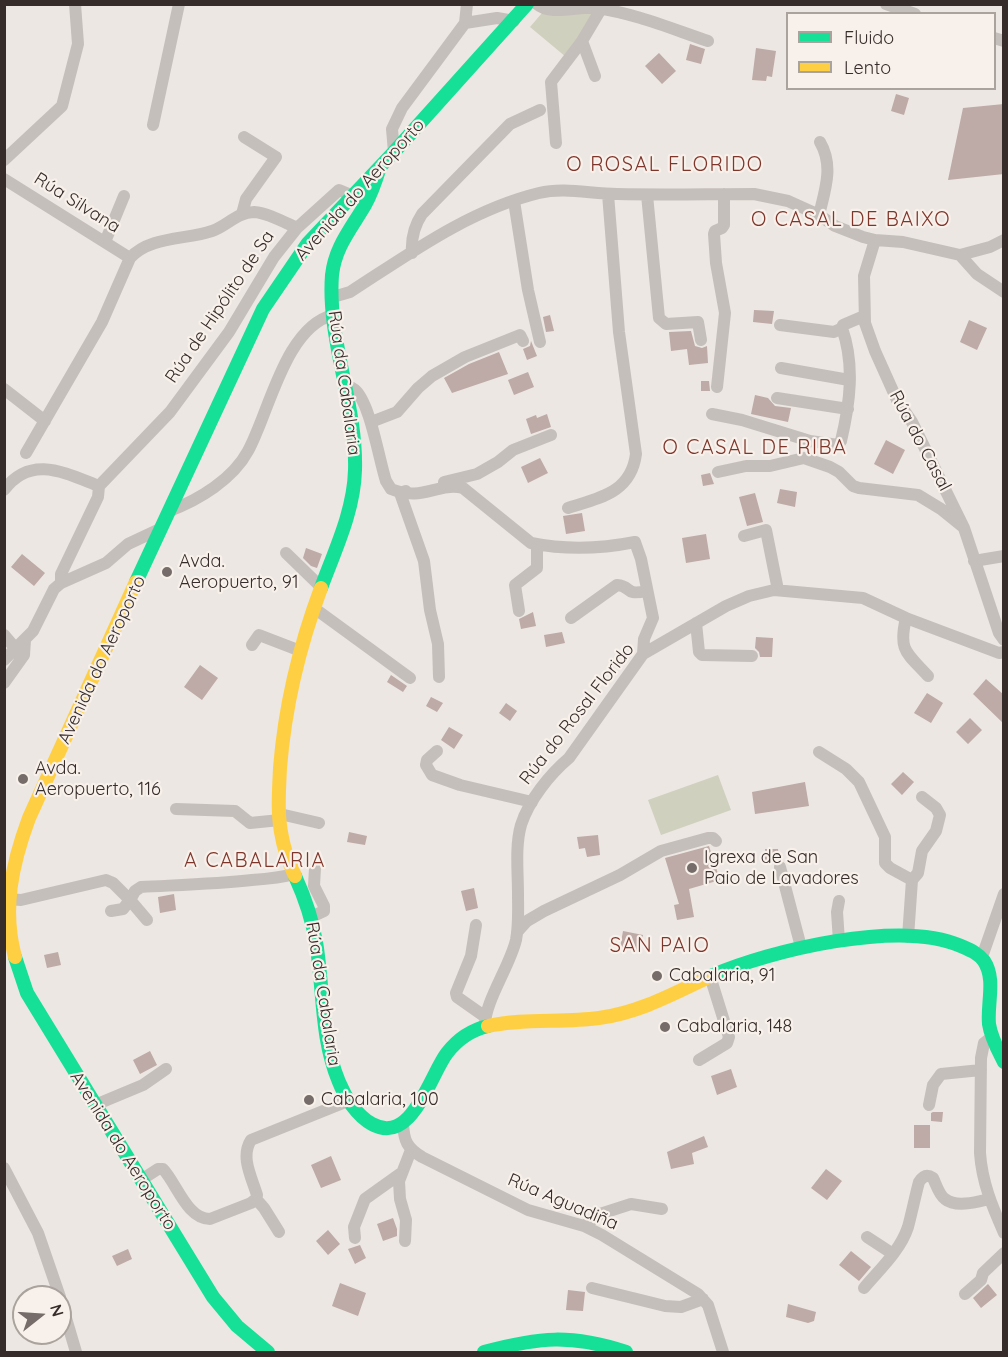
<!DOCTYPE html>
<meta charset="utf-8">
<style>
body{margin:0}
#map{position:relative;width:1008px;height:1357px;overflow:hidden;background:#ece7e2;font-family:Quicksand,sans-serif}
canvas{display:block}
.frame{position:absolute;inset:0;border:6px solid #362c2a;pointer-events:none}
.legend{position:absolute;left:786px;top:12px;width:210px;height:78px;box-sizing:border-box;background:#f8f0ea;border:2px solid #aaa29d;margin:0;padding:8px 10px;list-style:none;font-size:18px;color:#362c2a}
.legend li{display:flex;align-items:center;gap:12px;height:30px}
.legend b{width:30px;border:2px solid #aaa29d}
.north{position:absolute;left:12px;top:1285px;width:60px;height:60px;box-sizing:border-box;background:#f8f0ea;border:2px solid #aaa29d;border-radius:50%;rotate:73deg;font-size:16px;font-weight:700;line-height:24px;text-align:center;color:#362c2a}
.north::after{content:'';display:block;margin:auto;width:21px;height:27px;background:#766d6a;clip-path:polygon(50% 0,100% 100%,50% 72%,0 100%)}
</style>
<div id="map">
<canvas width="1008" height="1357"></canvas>
<div class="frame"></div>
<ul class="legend">
<li><b style="height:8px;background:#16e098"></b>Fluido</li>
<li><b style="height:8px;background:#ffcf43"></b>Lento</li>
</ul>
<div class="north">N</div>
</div>
<script>
const g = document.querySelector('canvas').getContext('2d');
g.lineJoin = 'round';
function paint(path, color) { g.fillStyle = color; g.fill(path, 'evenodd'); }
function stroke(path, color, width, dash) { g.strokeStyle = color; g.lineWidth = width; g.lineCap = dash ? 'butt' : 'round'; g.setLineDash(dash || []); g.stroke(path); }
function write(font, color, halo, rows, align = 'center') {
  g.font = font + ' Quicksand,sans-serif'; g.lineWidth = 4.5; g.setLineDash([]); g.textBaseline = 'middle'; g.strokeStyle = halo; g.fillStyle = color; for (const [text, x, y, turn = 0] of rows) {
    g.save(); g.translate(x, y); g.rotate((+turn || 0) * Math.PI / 180); g.textAlign = isNaN(turn) ? turn : align; if (halo) g.strokeText(text, 0, 0); g.fillText(text, 0, 0); g.restore();
  }
}
paint(new Path2D(`
 M542,13H593L566,57L530,27Z
 M718,775L731,810L661,835L648,800Z`), '#cfd0be');
paint(new Path2D(`
 M690,44L705,49L701,64L686,60Z
 M756,48L776,51L772,77L767,76L766,81L752,80Z
 M659,53L676,71L662,84L645,66Z
 M896,94L909,98L904,115L891,111Z
 M1004,104V174L948,180L963,108Z
 M754,310L774,311L772,324L753,322Z
 M550,315L554,331L546,332L543,317Z
 M969,320L987,328L977,350L960,342Z
 M691,331L695,346L702,348L707,346L708,363L689,365L687,349L671,351L669,332Z
 M531,341L537,356L527,360L523,349L530,346Z
 M499,352L508,374L452,393L444,378L469,364Z
 M528,372L534,387L514,395L508,380Z
 M701,381H709L710,391H701Z
 M755,395L768,398L775,406L791,408L788,422L751,414Z
 M547,414L551,427L531,434L526,419L536,415L537,418Z
 M886,440L905,450L893,474L874,464Z
 M540,458L548,473L528,483L521,467Z
 M710,473L714,484L703,486L701,475Z
 M780,489L797,492L795,507L777,503Z
 M755,493L763,522L747,526L739,497Z
 M582,513L585,531L566,534L563,516Z
 M706,534L710,559L686,563L682,538Z
 M306,548L322,554L317,568L311,566L303,558Z
 M22,554L45,573L34,586L11,567Z
 M533,612L536,626L521,629L519,619Z
 M562,632L565,643L546,647L544,635Z
 M756,637L773,638L772,657H760L759,652L755,648Z
 M200,665L218,678L202,700L184,687Z
 M391,675L407,686L403,692L387,682Z
 M986,679L1004,695V724L973,694Z
 M927,693L943,703L931,723L914,713Z
 M431,697L443,703L437,712L426,706Z
 M506,703L517,711L510,721L499,713Z
 M970,718L982,730L968,744L956,732Z
 M449,727L463,735L454,749L441,740Z
 M903,772L914,782L902,795L891,784Z
 M805,782L809,806L755,814L752,792Z
 M349,832L367,836L365,845L347,842Z
 M598,835L600,855L587,857L585,848L579,849L577,837Z
 M709,846L720,880L689,889L694,917L677,920L674,905L679,904L665,858Z
 M765,849H778L779,859L765,861Z
 M474,888L478,908L466,911L461,891Z
 M174,894L176,910L160,913L158,897Z
 M623,931L643,935L639,952L620,948Z
 M58,952L61,965L47,968L44,955Z
 M150,1051L157,1065L140,1074L133,1060Z
 M731,1069L737,1087L717,1095L711,1076Z
 M933,1112H943L942,1122L931,1121V1113Z
 M914,1125H930V1148H914Z
 M704,1136L708,1147L692,1153L694,1164L671,1169L667,1152Z
 M331,1156L341,1180L321,1188L311,1165Z
 M826,1169L842,1181L827,1200L811,1188Z
 M393,1218L397,1229V1236L383,1241L377,1224Z
 M328,1230L340,1244L328,1255L316,1241Z
 M360,1245L366,1258L355,1264L348,1249Z
 M128,1249L132,1259L117,1266L112,1256Z
 M851,1251L871,1267L859,1281L839,1265Z
 M340,1283L366,1293L358,1316L332,1306Z
 M988,1284L997,1295L981,1308L973,1298Z
 M568,1290L585,1292L583,1311L566,1310Z
 M788,1304L816,1312L814,1321L808,1323L786,1317Z`), '#beaaa6');
stroke(new Path2D(`
 M537,4C550,16 580,6 596,8C634,13 672,29 708,41
 M886,4L915,14
 M465,23L467,4
 M994,38L1004,41
 M582,41L595,76
 M153,125L179,4
 M556,143L551,82L582,41L604,4
 M394,152L392,129L402,108L465,23L497,18L514,21
 M4,160L62,106L78,44L75,4
 M4,179L130,258
 M647,195L659,318L666,324L698,322L701,340
 M514,201L528,290L540,342
 M242,214L246,199L276,157L244,137
 M819,215C825,190 834,166 820,142
 M875,240L864,276L865,323L875,351L897,400L912,422L964,528L999,633L1004,640
 M105,242L124,196
 M412,253C411,238 414,226 422,214L510,124L540,110
 M960,255L977,274L1004,292
 M333,297L350,292C409,254 469,210 539,193C565,187 591,194 617,194C662,195 708,194 754,194L788,201L819,215L835,226L863,237L875,240L903,242L960,255L990,247L1004,240
 M780,325L834,332L842,328
 M781,368L849,380
 M346,385C346,385 354,388 354,389C370,401 379,460 386,481L391,489C423,502 437,482 463,488L531,543C565,550 600,549 635,542L641,559L653,618L644,639L643,654
 M717,387L725,313L716,263L714,234L715,231L722,228L724,225V194
 M4,389L45,421
 M777,398L848,409
 M712,414L742,420L810,441L838,445L841,441C850,403 855,365 842,328L843,325L864,316
 M371,422L397,412L418,388L432,376L465,357L520,335L523,341
 M26,453L102,322L130,258C150,236 186,240 212,231C227,226 237,212 254,212C268,213 284,222 297,228
 M718,472L746,466H770L804,458L830,467L839,472L853,486L859,488L918,495L941,509L962,526
 M444,482L477,474L498,462L513,450L551,435
 M4,490C31,454 65,473 99,486
 M406,491L400,493L424,561L430,610L438,644L439,677
 M568,508C599,498 631,493 636,454L619,332L608,194
 M169,511C199,500 233,479 248,451C269,413 285,327 333,315
 M744,536L766,530L778,590
 M286,553L321,587
 M974,561L1004,556
 M61,583V574L98,497L99,486L170,412L229,332L274,257L297,228L339,190L351,195
 M314,608L410,678
 M519,611L515,585L537,568V544
 M571,618L617,585C632,586 624,596 646,591
 M906,618C898,651 907,653 928,676
 M696,623L699,652L702,655L752,656
 M4,635L16,649
 M252,645L259,635L298,650
 M4,660L33,631L54,589L61,583L106,563L128,544L160,529
 M4,683L24,655L25,640
 M437,751L427,760L426,765L432,775L460,785L532,802
 M819,752L846,769L859,782L885,837V863L890,868L912,880
 M176,809L235,811L250,823L280,820
 M280,814L319,823
 M780,867L801,947
 M8,899L21,900L106,880L113,883L130,900L135,891L141,887C178,885 215,884 252,880C266,879 280,878 294,874
 M839,901L837,912L839,941
 M111,911L123,909L130,900L147,920
 M311,917L324,911V906L314,886L315,868
 M476,925L471,956L456,993L457,997L484,1016
 M517,932L527,921L544,911L620,875L661,851L708,838H713L716,841
 M908,937L912,880L918,873L922,851L936,831L940,815L936,808L922,797
 M982,957L1004,894
 M485,1026C484,1003 510,966 516,940C519,925 518,909 518,894C518,872 515,846 521,825C529,800 550,774 569,758L643,654L726,606L749,596L774,590L863,598L906,618L999,653L1004,652
 M992,1037L984,1043L981,1058L980,1153C982,1182 992,1206 1004,1233
 M699,1060L727,1043L729,1037L710,976
 M95,1105L143,1085L166,1069
 M929,1105L933,1085L941,1074L981,1070
 M403,1124C404,1141 407,1148 422,1157L528,1210L584,1226L602,1235L698,1294L708,1305L723,1352
 M4,1168L38,1233L60,1297
 M141,1180L158,1169H163C177,1184 187,1219 210,1219L251,1203L256,1199L257,1195C252,1178 240,1157 251,1140L348,1101
 M256,1199L264,1208L279,1232
 M584,1226L600,1214L631,1204L662,1209
 M867,1237L893,1254
 M355,1238L354,1227L365,1199L400,1174
 M405,1241L406,1220L400,1199L399,1181L411,1150
 M592,1288L665,1306L681,1307L703,1299
 M864,1288C880,1269 900,1251 908,1227C912,1212 915,1197 919,1182C923,1176 927,1174 933,1178C936,1184 939,1195 945,1199C956,1208 977,1202 989,1199
 M965,1294L981,1280L983,1273L1004,1253
 M60,1298L76,1352`), '#c5bfbb', 12);
stroke(new Path2D(`
 M136,582L263,309L308,243L394,152L527,4
 M321,588C335,550 354,511 355,470C357,404 327,340 332,275C335,247 351,229 365,205C372,193 376,180 380,167
 M295,876C305,898 312,918 316,942C324,989 320,1037 339,1082C345,1097 357,1116 372,1124C412,1146 430,1075 447,1053C457,1040 471,1030 488,1026
 M15,957L27,993L213,1297L237,1326L268,1352
 M711,976C771,950 900,919 961,946C970,950 978,953 984,961C996,979 987,1003 989,1024C991,1038 998,1050 1004,1062
 M484,1352C539,1337 571,1334 626,1352`), '#16e098', 14);
stroke(new Path2D(`
 M295,876C290,864 284,851 282,837C277,815 279,791 280,768C285,705 299,647 321,588
 M15,957C2,909 12,864 29,818L136,582
 M488,1026C524,1018 562,1023 599,1018C639,1013 675,993 711,976`), '#ffcf43', 14);
for (const [x, y, r, color] of [
 [167,572,6,"#766d6a"],
 [23,779,6,"#766d6a"],
 [692,868,6,"#766d6a"],
 [657,976,6,"#766d6a"],
 [665,1027,6,"#766d6a"],
 [309,1100,6,"#766d6a"]
]) { const dot = new Path2D(); dot.arc(x, y, r, 0, 2 * Math.PI); g.fillStyle = color; g.fill(dot); stroke(dot, '#f8f0ea', 2); }
write('18px', '#362c2a', '#f8f0ea', [
 ["Avenida do Aeroporto",360,190,-48],
 ["Rúa Silvana",77,203,32],
 ["Rúa de Hipólito de Sa",220,307,-56],
 ["Rúa da Cabalaria",344,383,82],
 ["Rúa do Casal",920,441,62],
 ["Avenida do Aeroporto",102,660,-65],
 ["Rúa do Rosal Florido",577,714,-52],
 ["Rúa da Cabalaria",323,994,81],
 ["Avenida do Aeroporto",123,1151,58],
 ["Rúa Aguadiña",563,1202,23]
]);
write('18px', '#362c2a', '#f8f0ea', [
 ["Avda.",179,562],
 ["Aeropuerto, 91",179,583],
 ["Avda.",35,769],
 ["Aeropuerto, 116",35,790],
 ["Igrexa de San",704,858],
 ["Paio de Lavadores",704,879],
 ["Cabalaria, 91",669,976],
 ["Cabalaria, 148",677,1027],
 ["Cabalaria, 100",321,1100]
], 'left');
g.letterSpacing = '1.5px';
write('20px', '#7e352a', '#f8f0ea', [
 ["O ROSAL FLORIDO",665,165],
 ["O CASAL DE BAIXO",851,220],
 ["O CASAL DE RIBA",755,448],
 ["A CABALARIA",255,861],
 ["SAN PAIO",660,946]
]);
g.letterSpacing = '0px';
</script>
